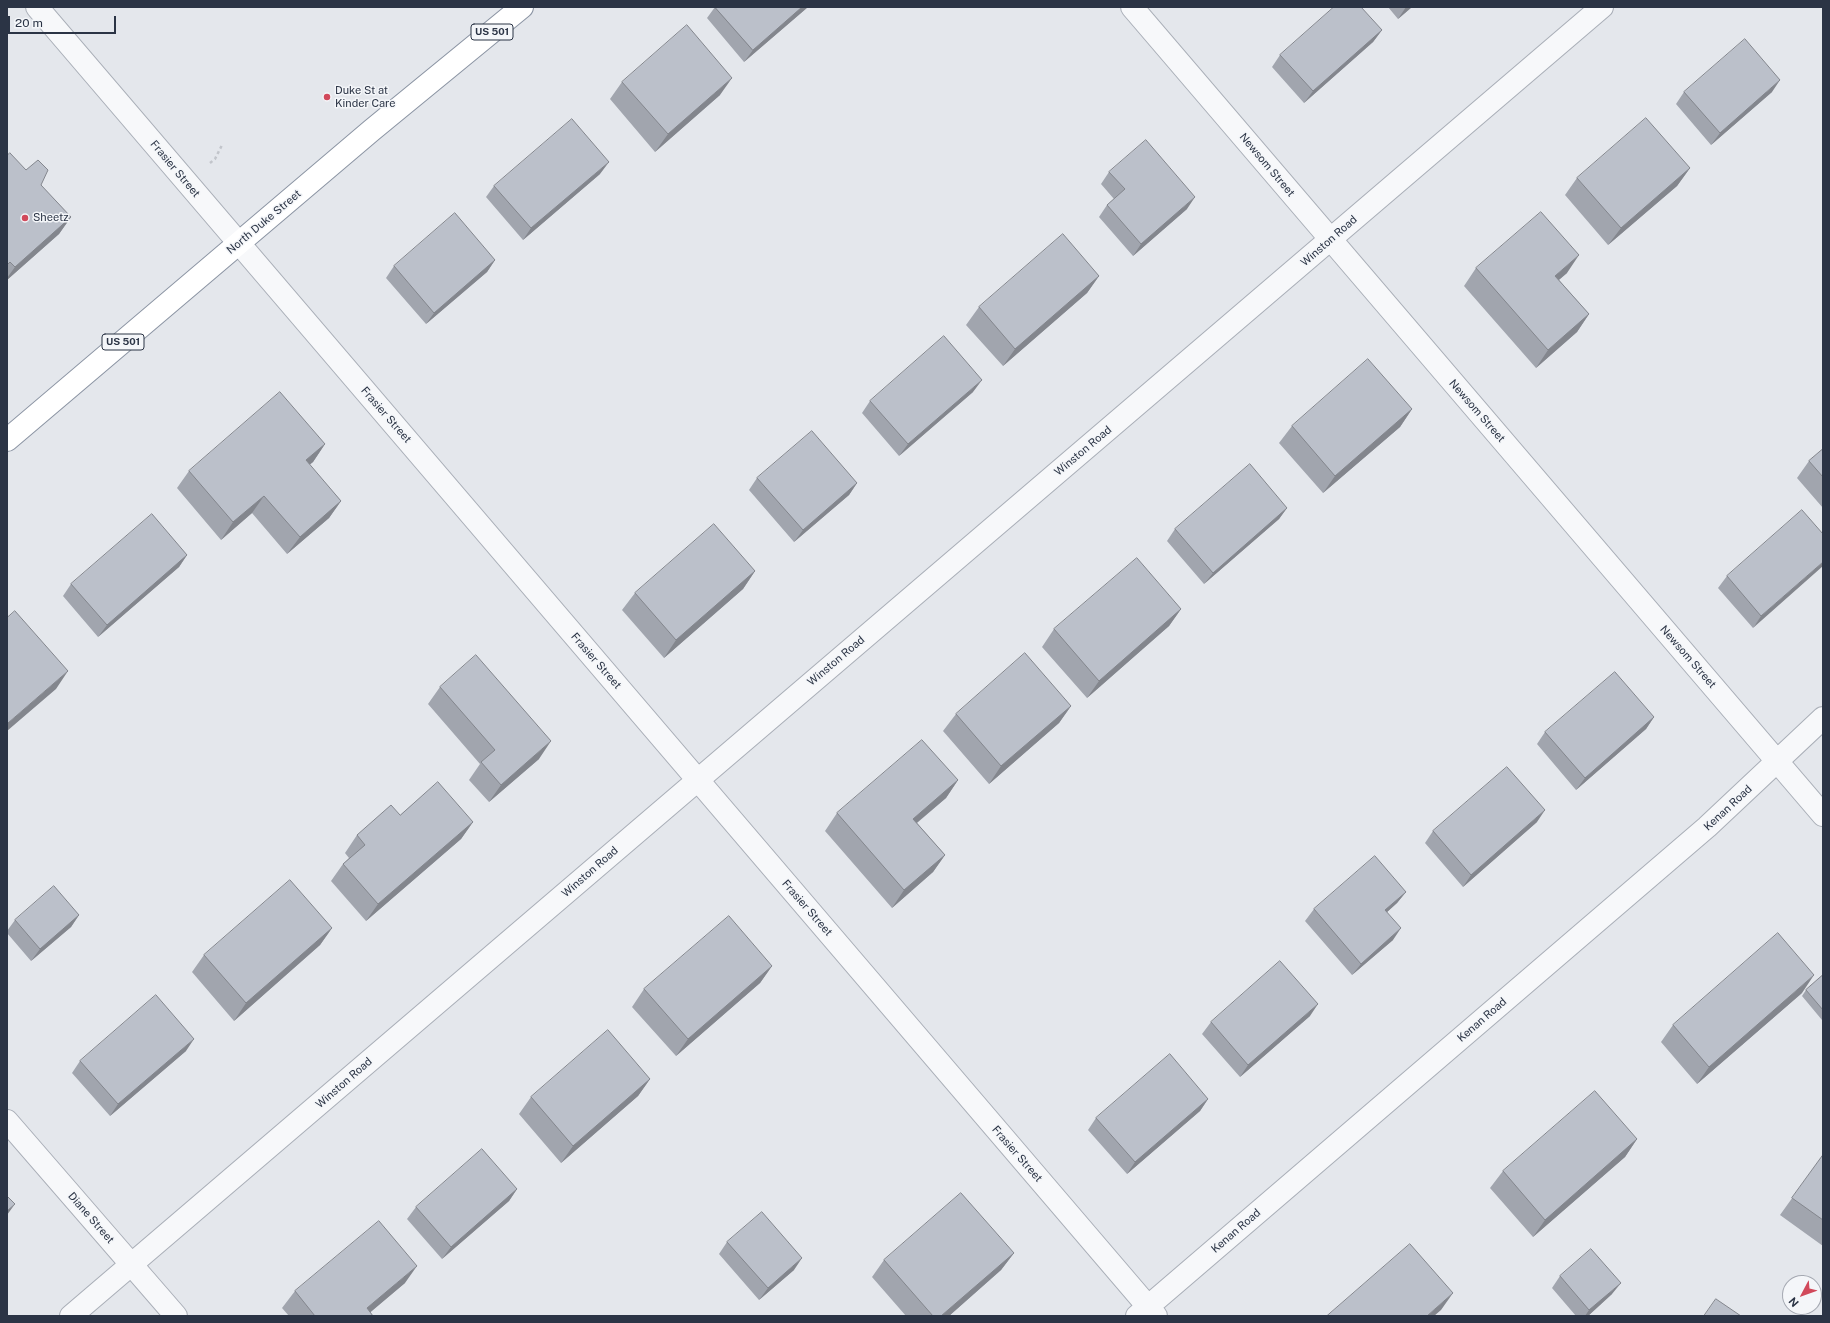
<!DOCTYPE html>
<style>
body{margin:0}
#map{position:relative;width:1830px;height:1323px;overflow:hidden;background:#e4e7ec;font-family:"Public Sans",sans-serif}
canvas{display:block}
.frame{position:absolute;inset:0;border:8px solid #2b3445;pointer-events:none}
.north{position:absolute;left:1782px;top:1275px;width:40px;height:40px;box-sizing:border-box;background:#f4f6f9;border:1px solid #a4a8b1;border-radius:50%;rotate:229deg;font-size:11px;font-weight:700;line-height:16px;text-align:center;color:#2b3445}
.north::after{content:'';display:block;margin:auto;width:14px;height:18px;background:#d1495b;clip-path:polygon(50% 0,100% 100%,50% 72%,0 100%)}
.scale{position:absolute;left:8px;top:16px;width:108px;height:18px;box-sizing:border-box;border:2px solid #2b3445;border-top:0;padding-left:5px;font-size:12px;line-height:14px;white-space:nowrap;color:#2b3445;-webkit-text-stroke:3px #f4f6f9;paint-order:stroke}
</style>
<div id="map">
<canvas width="1830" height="1323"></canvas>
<div class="frame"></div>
<div class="north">N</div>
<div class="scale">20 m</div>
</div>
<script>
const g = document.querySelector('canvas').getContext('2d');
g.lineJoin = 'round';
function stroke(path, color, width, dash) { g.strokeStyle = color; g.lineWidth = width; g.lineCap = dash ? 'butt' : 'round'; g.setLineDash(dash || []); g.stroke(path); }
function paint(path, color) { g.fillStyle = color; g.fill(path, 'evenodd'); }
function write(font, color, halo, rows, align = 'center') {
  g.font = font + ' "Public Sans",sans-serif'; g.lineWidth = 3; g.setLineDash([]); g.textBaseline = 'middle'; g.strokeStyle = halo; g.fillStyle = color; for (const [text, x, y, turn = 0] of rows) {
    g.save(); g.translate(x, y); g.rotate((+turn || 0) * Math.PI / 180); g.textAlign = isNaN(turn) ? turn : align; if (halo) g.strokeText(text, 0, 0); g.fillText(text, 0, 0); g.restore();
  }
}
const minor = new Path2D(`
 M37,7L1156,1316
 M1132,7L1823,815
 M7,1121L176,1316
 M71,1316L1602,7
 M1137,1316L1707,827L1823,718`);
const highway = new Path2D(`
 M7,440L372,130L522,7`);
stroke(minor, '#a9aeb7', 24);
stroke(highway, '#8b94a3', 24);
stroke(new Path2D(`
 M210,163L215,159L222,145`), '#c2c5cb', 2.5, [3, 3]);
stroke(minor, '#f7f8fa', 22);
stroke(highway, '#fff', 22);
paint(new Path2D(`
 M715,7H808L744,62L707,18Z
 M1388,7H1412L1398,19Z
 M1382,30L1373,42L1304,103L1272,67L1280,55Z
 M622,82L720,95L655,152L610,99Z
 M1684,92H1772L1711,145L1676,104Z
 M7,156L26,170L71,217L59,234L7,280Z
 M1690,168L1677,186L1608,245L1565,195L1577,178Z
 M1109,172L1187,209L1133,256L1099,217L1107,205L1114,199L1101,184Z
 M600,174L523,240L486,197L494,186Z
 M495,260L487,272L426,324L386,278L394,266Z
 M1476,268L1567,273L1559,280L1589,314L1577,332L1536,368L1464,286Z
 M1099,276L1087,293L1003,366L966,325L979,307Z
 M973,392L899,456L862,413L870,401Z
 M1412,409L1400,427L1323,493L1279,443L1292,426Z
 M325,444L313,462L309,465L341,501L329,518L287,554L252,513L221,540L177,488L189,471Z
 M1823,449V508L1797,478L1809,461Z
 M757,478L857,483L849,495L794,542L749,490Z
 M1287,508L1279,519L1204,584L1167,541L1175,529Z
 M1823,534L1753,628L1718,588L1727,576Z
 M187,555L179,567L98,637L63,596L71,584Z
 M755,571L743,589L664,658L622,610L635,593Z
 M1181,609L1169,626L1087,698L1042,647L1054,629Z
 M440,687L539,759L489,802L469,780L480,764L428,704Z
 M1071,706L1059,723L989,784L943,731L956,714Z
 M1654,717L1646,729L1576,790L1537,744L1545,732Z
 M958,780L946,798L917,823L945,855L933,872L892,908L825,831L837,813Z
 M400,815L473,822L461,839L366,921L331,881L343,864L349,858L345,853L357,835Z
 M1537,822L1463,887L1425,843L1433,831Z
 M1406,892L1397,903L1387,912L1393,940L1352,975L1305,921L1314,909Z
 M79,915L71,927L31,961L7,933V931L15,920Z
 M332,928L320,945L234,1021L192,972L204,955Z
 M772,966L760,983L676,1056L632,1007L644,989Z
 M1823,975V1019L1822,1020L1802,996L1806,990Z
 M1802,993L1697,1084L1661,1042L1673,1025Z
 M1310,1016L1240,1077L1202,1034L1211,1022Z
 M186,1051L110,1116L72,1073L80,1061Z
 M650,1079L638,1096L561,1163L519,1114L531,1097Z
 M1208,1099L1200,1111L1127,1174L1088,1130L1096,1118Z
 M1637,1139L1625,1157L1533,1237L1490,1188L1503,1171Z
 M1823,1155V1246L1780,1215Z
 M517,1189L509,1201L442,1259L407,1219L416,1207Z
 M727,1242L794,1270L759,1300L719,1254Z
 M1014,1253L1001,1270L949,1316H906L872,1277L884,1260Z
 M1560,1276L1612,1294L1588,1316H1576L1552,1288Z
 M405,1283L370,1312L373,1316H289L282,1308L295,1291Z`), '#a1a5ae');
paint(new Path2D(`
 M802,7H808L744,62L753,50Z
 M1406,7H1412L1398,19Z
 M1382,30L1373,42L1304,103L1313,91Z
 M732,78L720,95L655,152L668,134Z
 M1780,80L1772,92L1711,145L1720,133Z
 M609,162L600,174L523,240L531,228Z
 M1690,168L1677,186L1608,245L1621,228Z
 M1195,197L1187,209L1133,256L1141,244Z
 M71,217L59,234L7,280V278L15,267Z
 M1579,255L1567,273L1543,293L1555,276Z
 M495,260L487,272L426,324L434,313Z
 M1099,276L1087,293L1003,366L1015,349Z
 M1589,314L1577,332L1536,368L1548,350Z
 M982,380L973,392L899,456L908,444Z
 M1412,409L1400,427L1323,493L1335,476Z
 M325,444L313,462L293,478L306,460Z
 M857,483L849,495L794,542L803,530Z
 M264,496L252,513L221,540L233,522Z
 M341,501L329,518L287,554L300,537Z
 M1287,508L1279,519L1204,584L1213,573Z
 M187,555L179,567L98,637L107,625Z
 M1823,562V566L1753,628L1761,616Z
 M755,571L743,589L664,658L676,640Z
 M1181,609L1169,626L1087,698L1099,681Z
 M68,671L56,689L7,731V725L8,723Z
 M1071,706L1059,723L989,784L1001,766Z
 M1654,717L1646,729L1576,790L1585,778Z
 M551,741L539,759L489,802L501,785Z
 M958,780L946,798L901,836L913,819Z
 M1545,810L1537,822L1463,887L1471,875Z
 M473,822L461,839L366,921L378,904Z
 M945,855L933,872L892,908L904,890Z
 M1406,892L1397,903L1376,922L1385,910Z
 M79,915L71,927L31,961L40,949Z
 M332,928L320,945L234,1021L246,1003Z
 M1401,928L1393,940L1352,975L1361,964Z
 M772,966L760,983L676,1056L688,1039Z
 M1814,975L1802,993L1697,1084L1709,1067Z
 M1318,1004L1310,1016L1240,1077L1248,1065Z
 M194,1039L186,1051L110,1116L118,1104Z
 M650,1079L638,1096L561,1163L573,1146Z
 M1208,1099L1200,1111L1127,1174L1135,1162Z
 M1637,1139L1625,1157L1533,1237L1545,1220Z
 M517,1189L509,1201L442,1259L451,1247Z
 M15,1204L7,1215V1211Z
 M1014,1253L1001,1270L949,1316H941Z
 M802,1258L794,1270L759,1300L768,1288Z
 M417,1266L405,1283L366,1316L367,1308Z
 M1621,1283L1612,1294L1588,1316H1585L1589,1310Z
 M1453,1293L1441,1310L1434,1316H1427Z`), '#83868d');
const building = new Path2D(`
 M715,7H802L753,50Z
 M1334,7H1361L1382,30L1313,91L1280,55Z
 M687,25L732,78L668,134L622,82Z
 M1745,39L1780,80L1720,133L1684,92Z
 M1646,118L1690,168L1621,228L1577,178Z
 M572,119L609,162L531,228L494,186Z
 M1146,140L1195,197L1141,244L1107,205L1125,189L1109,172Z
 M10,153L26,170L38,160L48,170L41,185L71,217L15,267L10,262L7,265V156Z
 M1541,212L1579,255L1555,276L1589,314L1548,350L1476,268Z
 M455,213L495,260L434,313L394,266Z
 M1063,234L1099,276L1015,349L979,307Z
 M944,336L982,380L908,444L870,401Z
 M1368,359L1412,409L1335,476L1292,426Z
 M280,392L325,444L306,460L341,501L300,537L264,496L233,522L189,471Z
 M812,431L857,483L803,530L757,478Z
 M1823,449V477L1809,461Z
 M1250,464L1287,508L1213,573L1175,529Z
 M1802,510L1823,534V562L1761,616L1727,576Z
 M152,514L187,555L107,625L71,584Z
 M714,524L755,571L676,640L635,593Z
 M1137,558L1181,609L1099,681L1054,629Z
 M15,611L68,671L8,723L7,721V618Z
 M1025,653L1071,706L1001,766L956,714Z
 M476,655L551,741L501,785L481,762L495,750L440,687Z
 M1615,672L1654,717L1585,778L1545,732Z
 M922,740L958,780L913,819L945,855L904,890L837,813Z
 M1507,767L1545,810L1471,875L1433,831Z
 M438,782L473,822L378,904L343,864L365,845L357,835L391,805L400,815Z
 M1375,856L1406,892L1385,910L1401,928L1361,964L1314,909Z
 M290,880L332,928L246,1003L204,955Z
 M54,886L79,915L40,949L15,920Z
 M729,916L772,966L688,1039L644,989Z
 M1778,933L1814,975L1709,1067L1673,1025Z
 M1280,961L1318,1004L1248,1065L1211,1022Z
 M1823,975V1010L1806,990Z
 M156,995L194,1039L118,1104L80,1061Z
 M608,1030L650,1079L573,1146L531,1097Z
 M1170,1054L1208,1099L1135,1162L1096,1118Z
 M1595,1091L1637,1139L1545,1220L1503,1171Z
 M482,1149L517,1189L451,1247L416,1207Z
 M1823,1155V1220L1792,1198Z
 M961,1193L1014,1253L941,1316H933L884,1260Z
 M7,1196L15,1204L7,1211Z
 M762,1212L802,1258L768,1288L727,1242Z
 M379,1221L417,1266L367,1308L373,1316H315L295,1291Z
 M1410,1244L1453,1293L1427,1316H1327Z
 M1591,1249L1621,1283L1589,1310L1560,1276Z
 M1716,1299L1741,1316H1704Z`);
paint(building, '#bbc0ca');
stroke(building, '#83868d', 1);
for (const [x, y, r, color] of [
 [327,97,4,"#d1495b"],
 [25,218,4,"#d1495b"]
]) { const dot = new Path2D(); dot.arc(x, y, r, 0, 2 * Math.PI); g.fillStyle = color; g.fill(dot); stroke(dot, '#f4f6f9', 1.5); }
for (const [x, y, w] of [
 [492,32,42],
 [123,342,42]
]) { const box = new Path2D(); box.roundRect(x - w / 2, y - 8, w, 16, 3); g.fillStyle = '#f4f6f9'; g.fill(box); stroke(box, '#2b3445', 1); }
write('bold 10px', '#2b3445', null, [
 ["US 501",492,32],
 ["US 501",123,342]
]);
write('11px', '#2b3445', '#f4f6f9', [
 ["Duke St at",335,91],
 ["Kinder Care",335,104],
 ["Sheetz",33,218]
], 'left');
write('11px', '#2b3445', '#f4f6f9', [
 ["Newsom Street",1267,165,50],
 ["Frasier Street",175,169,50],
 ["North Duke Street",264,222,-40],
 ["Winston Road",1329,241,-41],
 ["Newsom Street",1477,411,49],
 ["Frasier Street",386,415,49],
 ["Winston Road",1083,451,-40],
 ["Newsom Street",1688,657,49],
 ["Frasier Street",596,661,49],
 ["Winston Road",836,661,-40],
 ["Kenan Road",1728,808,-43],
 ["Winston Road",590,872,-41],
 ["Frasier Street",807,908,49],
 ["Kenan Road",1482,1020,-41],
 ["Winston Road",344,1083,-41],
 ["Frasier Street",1017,1154,49],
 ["Diane Street",91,1218,49],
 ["Kenan Road",1236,1231,-41]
]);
</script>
